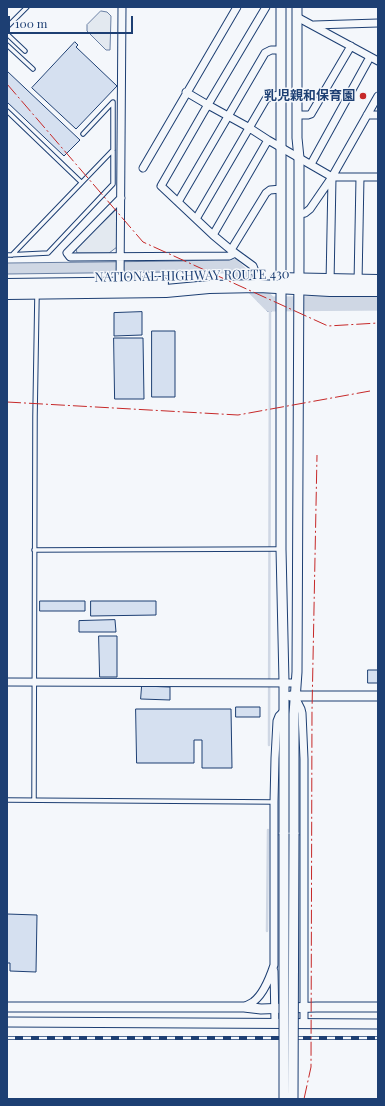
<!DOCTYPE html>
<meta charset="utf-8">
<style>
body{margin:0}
#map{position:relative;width:385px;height:1106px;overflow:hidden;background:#f4f7fb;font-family:"Playfair Display",serif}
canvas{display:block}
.frame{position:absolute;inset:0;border:8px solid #1d3f73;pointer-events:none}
.scale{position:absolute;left:8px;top:16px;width:125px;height:18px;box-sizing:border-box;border:2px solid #1d3f73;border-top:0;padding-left:5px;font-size:12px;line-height:14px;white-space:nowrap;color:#1d3f73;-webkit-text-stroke:3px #f4f7fb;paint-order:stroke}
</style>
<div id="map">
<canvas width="385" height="1106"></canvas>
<div class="frame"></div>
<div class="scale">100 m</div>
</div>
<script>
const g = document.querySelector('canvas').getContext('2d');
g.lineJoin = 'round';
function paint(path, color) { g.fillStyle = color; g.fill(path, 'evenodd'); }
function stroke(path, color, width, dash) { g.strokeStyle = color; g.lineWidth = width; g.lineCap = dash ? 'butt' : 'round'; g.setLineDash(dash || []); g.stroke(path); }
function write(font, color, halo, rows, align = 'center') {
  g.font = font + ' "Playfair Display","Noto Sans JP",serif'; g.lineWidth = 3; g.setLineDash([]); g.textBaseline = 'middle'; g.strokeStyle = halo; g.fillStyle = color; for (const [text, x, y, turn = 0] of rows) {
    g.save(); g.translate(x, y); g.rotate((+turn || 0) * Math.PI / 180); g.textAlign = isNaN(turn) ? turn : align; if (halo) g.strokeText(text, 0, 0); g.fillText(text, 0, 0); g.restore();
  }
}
const green = new Path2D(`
 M101,11L107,12L111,16L110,50H106L87,31V25Z
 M117,209V247L109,253H77L76,249Z`);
paint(green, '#e3e9f0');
stroke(green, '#687fa3', 1);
const water = new Path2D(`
 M231,259L236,262L245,271L7,274V263L182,261Z
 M258,301L272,302V311H267V309Z`);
paint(water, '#cfd7e4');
stroke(water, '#687fa3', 1);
stroke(new Path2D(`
 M270,308V309H378
 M269,745L270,309
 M267,931L268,830`), '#cfd7e4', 2.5);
stroke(new Path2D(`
 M221,266H233L270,304L378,303`), '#cfd7e4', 15);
const building = new Path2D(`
 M75,42L78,45L76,47L117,86L76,129L32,88Z
 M7,71L80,140L64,156L7,102Z
 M142,312V335L114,336V313Z
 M152,331H175V397H152Z
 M114,338H143L144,399H115Z
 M40,601H85V611H40Z
 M91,601H156V615L91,616Z
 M115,620L116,632H79V621Z
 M99,636H117V677H100Z
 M368,670H378V683H368Z
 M142,686L170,687V700L141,699Z
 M236,707H260V717H236Z
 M136,709H231L232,768H202V740H194V763H137Z
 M7,914L37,915L36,972L10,971V963H7Z`);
paint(building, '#d5e0f0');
stroke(building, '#1d3f73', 1);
const service = new Path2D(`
 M7,27L27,7
 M7,34L25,51
 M7,45L33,69
 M7,111L81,182
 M7,255L48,253L113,184V102L83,134
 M12,255L113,150
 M34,550L281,549
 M7,800L274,802
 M34,800L35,416L37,295`);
const minor = new Path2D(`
 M297,17L378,61
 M314,25L378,23
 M186,92L208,105L248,127L268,140L332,177H378
 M298,115H308L311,114L351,46
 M367,115H378
 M311,164L370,57
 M143,168L237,7
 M121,198L67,253L70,257L229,256L235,253
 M178,202L265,53L271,50H281
 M299,214L305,213L310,209L332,177L378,96
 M196,219L266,99L272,96L281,95
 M213,235L268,140
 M231,250L266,193L270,190L281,189
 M258,279L253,266L231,250L213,235L161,186L203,113L266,7
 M330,283L332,178
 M358,283L360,177
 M120,287L122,7
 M7,682L296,683
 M296,699L301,709L302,713L304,759V1023
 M274,971L275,1023
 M244,1007C247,1005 250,1004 253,1002C264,994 270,977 274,965V802L275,758L277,721L279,716L284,711`);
const tertiary = new Path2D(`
 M281,7V549L284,682V834
 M291,696H378
 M294,834V714L297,672L299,260V158L297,138V7
 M7,1007H244L261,1009L316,1007H378
 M7,1022L378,1024`);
const trunk = new Path2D(`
 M276,279L378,281
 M7,285L162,283
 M7,293L166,291L209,287L259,286L330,290H378`);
stroke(service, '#1d3f73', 5.5);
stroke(minor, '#1d3f73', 9);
stroke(tertiary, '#1d3f73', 11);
stroke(trunk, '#1d3f73', 14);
stroke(service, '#f4f7fb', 3.5);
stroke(minor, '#f4f7fb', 7);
stroke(tertiary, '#f4f7fb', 9);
stroke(trunk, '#f4f7fb', 12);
const rail = new Path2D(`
 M7,1038H378`);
stroke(rail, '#1d3f73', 4);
stroke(rail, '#f4f7fb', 2.5, [8]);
const tertiaryBridge = new Path2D(`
 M284,1099V834
 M293,1099L294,834`);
stroke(tertiaryBridge, '#1d3f73', 11, []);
stroke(tertiaryBridge, '#f4f7fb', 9);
stroke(new Path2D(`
 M7,84L143,242L328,326L378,323
 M7,402L238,415L370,391
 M304,1099L311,1067L312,711L317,455`), '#c62828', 1, [14, 3, 2, 3]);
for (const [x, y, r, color] of [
 [363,96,4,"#c62828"]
]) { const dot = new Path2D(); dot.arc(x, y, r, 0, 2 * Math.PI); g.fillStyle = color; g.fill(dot); stroke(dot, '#f4f7fb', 1.5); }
write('bold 13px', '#1d3f73', '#f4f7fb', [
 ["乳児親和保育園",355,96]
], 'right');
write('13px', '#1d3f73', '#f4f7fb', [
 ["NATIONAL HIGHWAY ROUTE 430",192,276,-1]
]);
</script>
